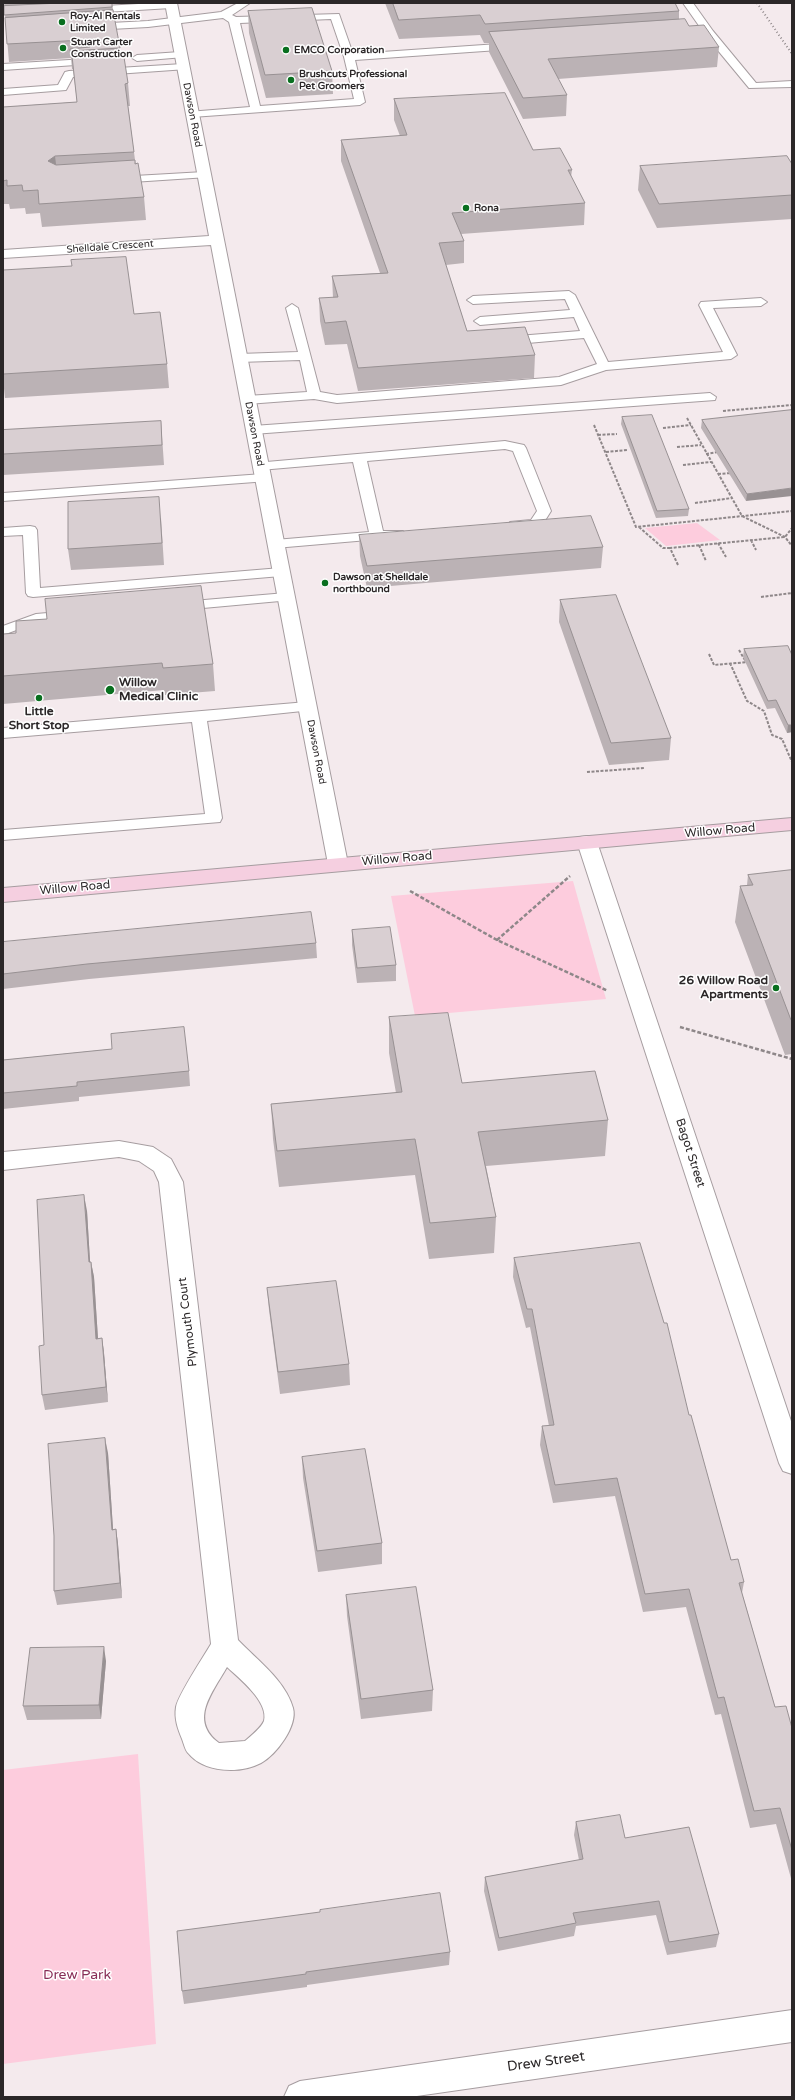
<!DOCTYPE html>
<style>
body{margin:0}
#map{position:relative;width:795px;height:2100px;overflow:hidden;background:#f4eaed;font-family:"Varela Round",sans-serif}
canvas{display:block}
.frame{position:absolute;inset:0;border:4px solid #2b2728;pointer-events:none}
</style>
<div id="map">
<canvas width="795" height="2100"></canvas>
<div class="frame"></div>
</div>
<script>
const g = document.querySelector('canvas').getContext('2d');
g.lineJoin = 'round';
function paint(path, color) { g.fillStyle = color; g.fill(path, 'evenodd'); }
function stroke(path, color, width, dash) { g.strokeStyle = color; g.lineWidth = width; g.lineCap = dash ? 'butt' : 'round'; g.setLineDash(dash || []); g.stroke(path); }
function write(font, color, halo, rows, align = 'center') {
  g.font = font + ' "Varela Round",sans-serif'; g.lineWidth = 3; g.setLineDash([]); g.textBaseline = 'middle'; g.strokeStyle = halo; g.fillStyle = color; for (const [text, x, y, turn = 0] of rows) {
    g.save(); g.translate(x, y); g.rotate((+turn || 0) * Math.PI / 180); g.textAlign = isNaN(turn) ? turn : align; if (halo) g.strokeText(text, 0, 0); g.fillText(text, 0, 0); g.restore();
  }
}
paint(new Path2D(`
 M697,523L720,540L666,546L645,528Z
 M573,881L606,999L415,1016L391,896Z
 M138,1754L156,2044L3,2064V1770Z`), '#fdccdd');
const lane = new Path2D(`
 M155,3H175L176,5L171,8L88,13L83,10L88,7Z
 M238,3H250L232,15L236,17L339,14L353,54L513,43L518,46L513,49L355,60L365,102L360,105L192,117L187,114L188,112L250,107L229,22L223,18L148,27L92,30L87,27L92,24L148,21L221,12ZM331,19L344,57L354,99L260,106L240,23Z
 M683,3H693L713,31L756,83L792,81V87L749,88L706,36H690L689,34L690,32L702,30Z
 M180,52L185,55L184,57L137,61L132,58L137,55Z
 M86,59L90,60L91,62L90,64L3,70V64Z
 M183,64L188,67L187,69L73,77L66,90L3,95V89L58,85L65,72L69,71Z
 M204,172L210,175L208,177L117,183L111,180L117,177Z
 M569,291L575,295L608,362L723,352L699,305L701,302L761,298L767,302L761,306L713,308L737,355L731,359L606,370L561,385L337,403L314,399L247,404L241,400L247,396L307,392L300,360L239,362L233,358L239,354L298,352L286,308L292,304L298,308L320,392L337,395L559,377L597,364L584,338L505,345L499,341L505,337L580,331L574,317L480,325L474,321L480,317L570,310L565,299L473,304L467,300L473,296Z
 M710,393L716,397L715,400L253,434L246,430L253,426Z
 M505,441L524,445L526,448L551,511L541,527L510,528L508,525L510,522L531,520L537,511L513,451L505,449L367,461L383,531H403L405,534L403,537L275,548L270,547L268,544L270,541L275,540L369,532L353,462L260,470L253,466L255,463Z
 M263,474L268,475L270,478L268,481L3,501V493Z
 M30,526L35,527L37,530L40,588L281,568L286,569L288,572L286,575L281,576L33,597L28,596L26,593L23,535L3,536V528Z
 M286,593L291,594L293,597L291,600L181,610L176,609L174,606L176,603L181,602Z
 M71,611L76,612L78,615L76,618L38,622L3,635V626L36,614Z
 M307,702L312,704L315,707L312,710L207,721L222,818L220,822L3,840V830L205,814L192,722L3,738V728Z`);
const street = new Path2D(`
 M165,3H177L348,864L345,869L338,871L331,869L328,864L211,245L3,258V250L209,236Z
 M587,836L594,837L597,842L792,1424V1474L783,1471L779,1463L577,842L580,837Z
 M119,1141L153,1147L171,1159L183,1182L238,1640C257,1660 285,1680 293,1708C298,1726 276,1755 261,1763C240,1774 204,1773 188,1753C185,1750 184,1744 182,1739C178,1729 174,1719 176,1707C178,1695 204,1656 211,1644L159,1182L154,1171L139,1161L119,1157L3,1170V1152ZM227,1667C240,1679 269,1702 264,1721C261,1728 251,1736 245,1741L219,1743C188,1720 213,1692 227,1667Z
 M792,2010V2042L410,2097H284L289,2086L300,2081Z`);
const secondary = new Path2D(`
 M792,818V830L3,902V888Z`);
stroke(lane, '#a69da0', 2);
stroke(street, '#a69da0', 2);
stroke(secondary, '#a69da0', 2);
stroke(new Path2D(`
 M723,411L792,405
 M687,418L742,516L785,537L792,546
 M594,425L636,527L792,511
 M663,428L691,425
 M598,435L617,434
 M677,447L701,445
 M606,452L627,450
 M706,454L718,452
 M683,465L711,462
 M718,474L732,473
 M695,503L732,498
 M639,527L663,548H670
 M751,540L756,550
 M718,543L726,557
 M699,545L706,561
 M678,565L670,548L785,537L792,528
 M761,597L792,593
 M739,650L746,662
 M709,654L714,665L748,662
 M730,663L747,701L764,711L772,735L782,739L792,762
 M587,772L644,768`), '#8e8789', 2, [3, 1.5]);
stroke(new Path2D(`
 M410,891L497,940L608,991
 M497,940L570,876
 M680,1027L792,1059`), '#8e8789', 2.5, [4, 2]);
paint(lane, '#fff');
paint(street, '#fff');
paint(secondary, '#f5cfe0');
stroke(new Path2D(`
 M757,3L792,54`), '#90898b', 2, [1, 2.5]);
paint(new Path2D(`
 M4,3H112L120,53L128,83L130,106H128L135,160L144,197L146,220L42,227L40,213L26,214L25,208L10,209L9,204H3V107L77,102L73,69H72L71,58L9,62Z
 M385,3H675L679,11V19L719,47L717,67L558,79L567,95L566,116L523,119L489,52V43H484L480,35L399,39Z
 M248,11L332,71L333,94L266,98L249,33Z
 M394,99L533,150L572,170L571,177L585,203L584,225L461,234L464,241V263L446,265L467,331L535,355L534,378L358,391L347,344L325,345L320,321L319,298H333L332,276L380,273L341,161V140L400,136L394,120Z
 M792,164V219L657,228L638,190L640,166Z
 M3,270L134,314L167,364L169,388L5,398L3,379Z
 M792,410L746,501L701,428L702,420Z
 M622,417L689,509L688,516L656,518L621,424Z
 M161,421L164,465L3,475V430Z
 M161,518L164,565L71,570L68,549Z
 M359,535L603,547L601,568L367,588L360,556Z
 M560,600L671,738L669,760L609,765L559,622Z
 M3,634L213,664L215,691L165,695L164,690L3,704Z
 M744,649L792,655V732L787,733L775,708L767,709L743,657Z
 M792,870V1054L785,1055L735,922L740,886L747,885L748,875Z
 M352,930L396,965V981L357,983L352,945Z
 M3,942L316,943L317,958L89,979L3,989Z
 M389,1017L462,1083L608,1120L605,1156L486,1166L496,1217L494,1253L429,1259L415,1175L279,1187L273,1139L271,1104L396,1093L389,1053Z
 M112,1049L189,1071L190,1086L79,1097V1101L3,1109V1060Z
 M87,1211L90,1262H91L94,1277L98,1339L102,1338L104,1353L108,1402L45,1410L42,1395L44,1345Z
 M514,1258L689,1415L731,1560L744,1582L742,1593L775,1707L792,1728V1882L776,1824L750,1828L721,1714L715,1715L686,1607L643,1612L615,1496L553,1503L540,1445L542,1426H549L530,1327L526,1328L513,1277Z
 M267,1288L349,1364L350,1385L280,1394L269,1310Z
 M108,1453L113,1529H116L118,1544L122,1598L57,1605L54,1591Z
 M302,1457L382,1543V1564L318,1572L303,1478Z
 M346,1595L433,1690L432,1711L361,1719L347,1616Z
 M106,1661L101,1719L27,1720L23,1706Z
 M576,1822L625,1838L719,1934L716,1947L667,1955L656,1915L576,1926L574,1936L498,1951L484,1891L485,1877L579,1860L574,1835Z
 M177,1931L450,1952L449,1965L307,1985V1987L184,2004L182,1991Z`), '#bbb2b5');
paint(new Path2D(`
 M55,156L58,180L48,161Z
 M792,488V496L746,501L747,494Z
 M788,725H792V732L787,733Z
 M84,1195L87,1211L91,1277L89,1262Z
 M91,1262L94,1277L99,1354L96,1339Z
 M102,1338L104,1353L108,1402L106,1387Z
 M105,1438L108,1453L114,1544L112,1530Z
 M116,1529L118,1544L122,1598L120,1583Z
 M104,1647L106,1661L101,1719L99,1705Z`), '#989193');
const building = new Path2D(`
 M61,3H112V7L4,15V6Z
 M393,3H675L679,11L485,24L480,15L399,20Z
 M312,8L332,71L265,75L248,11Z
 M113,10L120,48L70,51V49L90,47V41L84,40L7,44L5,18Z
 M685,19L689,26L704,25L719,47L548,59L567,95L523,98L489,32Z
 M121,53L122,57H124L128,83L125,84L134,152L55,156L48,161L56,165L135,160V164L138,163L144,197L39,204L38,190L23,191L22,185L7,186V180L3,181V107L77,102L72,56Z
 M505,93L533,150L560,148L572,170H568L585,203L452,213L464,241L439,243L467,331L525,327L535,355L358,368L346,321L325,323L319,298L338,297L332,276L388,273L341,140L407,135L394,99Z
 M787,156L792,164V195L659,204L640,166Z
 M126,257L134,314L160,312L167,364L3,374V270L72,266L71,260Z
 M792,410V488L747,494L702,420Z
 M652,415L689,509L657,511L622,417Z
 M161,421L162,445L3,454V430Z
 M159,497L162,543L68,549V502Z
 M591,516L603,547L367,566L359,535Z
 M201,586L213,664L163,668L162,663L3,676V634L16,633V621L47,619L45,599Z
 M616,595L671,738L611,743L560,600Z
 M788,646L792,655V725H788L776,700L768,701L744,649Z
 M792,870V1019L791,1020L740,886L753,885L748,875Z
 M311,912L316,943L87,964L3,974V942Z
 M390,927L396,965L357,968L352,930Z
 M448,1013L462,1083L595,1071L608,1120L478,1132L496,1217L430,1223L415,1139L277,1151L271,1104L402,1092L389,1017Z
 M184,1027L189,1071L77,1082V1086L3,1093V1060L112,1049L111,1034Z
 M84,1195L89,1262H91L96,1339L102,1338L106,1387L42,1395L39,1346L44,1345L37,1200Z
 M640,1243L664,1323H667L689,1415H691L731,1560L738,1559L744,1582L739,1583L775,1707L786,1706L792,1728V1850L780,1808L754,1811L724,1697L718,1698L689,1589L645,1594L617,1478L555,1485L542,1426L554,1425L532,1309H527L514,1258Z
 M336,1281L349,1364L278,1372L267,1288Z
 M105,1438L112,1530L116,1529L120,1583L54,1591V1536L48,1444Z
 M365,1449L382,1543L317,1551L302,1457Z
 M416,1587L433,1690L361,1699L346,1595Z
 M104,1647L99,1705L23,1706L30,1648Z
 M620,1815L625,1838L689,1827L719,1934L669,1942L659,1901L573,1913L576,1923L499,1938L485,1877L583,1859L576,1822Z
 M440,1893L450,1952L306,1972V1974L182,1991L177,1931L320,1912V1910Z`);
paint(building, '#d9cfd2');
stroke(building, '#989193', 1);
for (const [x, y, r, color] of [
 [62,22,4,"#096f1f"],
 [63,48,4,"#096f1f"],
 [286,50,4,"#096f1f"],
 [291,80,4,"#096f1f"],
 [466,208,4,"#096f1f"],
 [325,583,4,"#096f1f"],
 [110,690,5,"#096f1f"],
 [39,698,4,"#096f1f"],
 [776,988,4,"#096f1f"]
]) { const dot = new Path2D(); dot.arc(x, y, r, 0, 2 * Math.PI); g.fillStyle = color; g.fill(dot); stroke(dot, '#fff', 1.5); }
write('bold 10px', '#2b2728', '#fff', [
 ["Roy-Al Rentals",70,16],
 ["Limited",70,28],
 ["Stuart Carter",71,42],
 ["Construction",71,54],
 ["EMCO Corporation",294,50],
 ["Brushcuts Professional",299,74],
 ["Pet Groomers",299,86],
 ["Rona",474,208],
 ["Dawson at Shelldale",333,577],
 ["northbound",333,589]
], 'left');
write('10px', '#2b2728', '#fff', [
 ["Dawson Road",192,115,79],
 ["Shelldale Crescent",110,247,-4],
 ["Dawson Road",254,434,79],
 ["Dawson Road",316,752,79]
]);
write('bold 12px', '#2b2728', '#fff', [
 ["Willow",119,683],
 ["Medical Clinic",119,697],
 ["Little",39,712,"center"],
 ["Short Stop",39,726,"center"],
 ["26 Willow Road",768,981,"right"],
 ["Apartments",768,995,"right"]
], 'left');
write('12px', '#2b2728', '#fff', [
 ["Willow Road",720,831,-5],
 ["Willow Road",397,859,-5],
 ["Willow Road",75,888,-5],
 ["Bagot Street",690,1153,72],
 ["Plymouth Court",188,1322,-97]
]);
write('14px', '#882e57', '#fff', [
 ["Drew Park",77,1975]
]);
write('14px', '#2b2728', '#fff', [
 ["Drew Street",546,2062,-8]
]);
</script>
